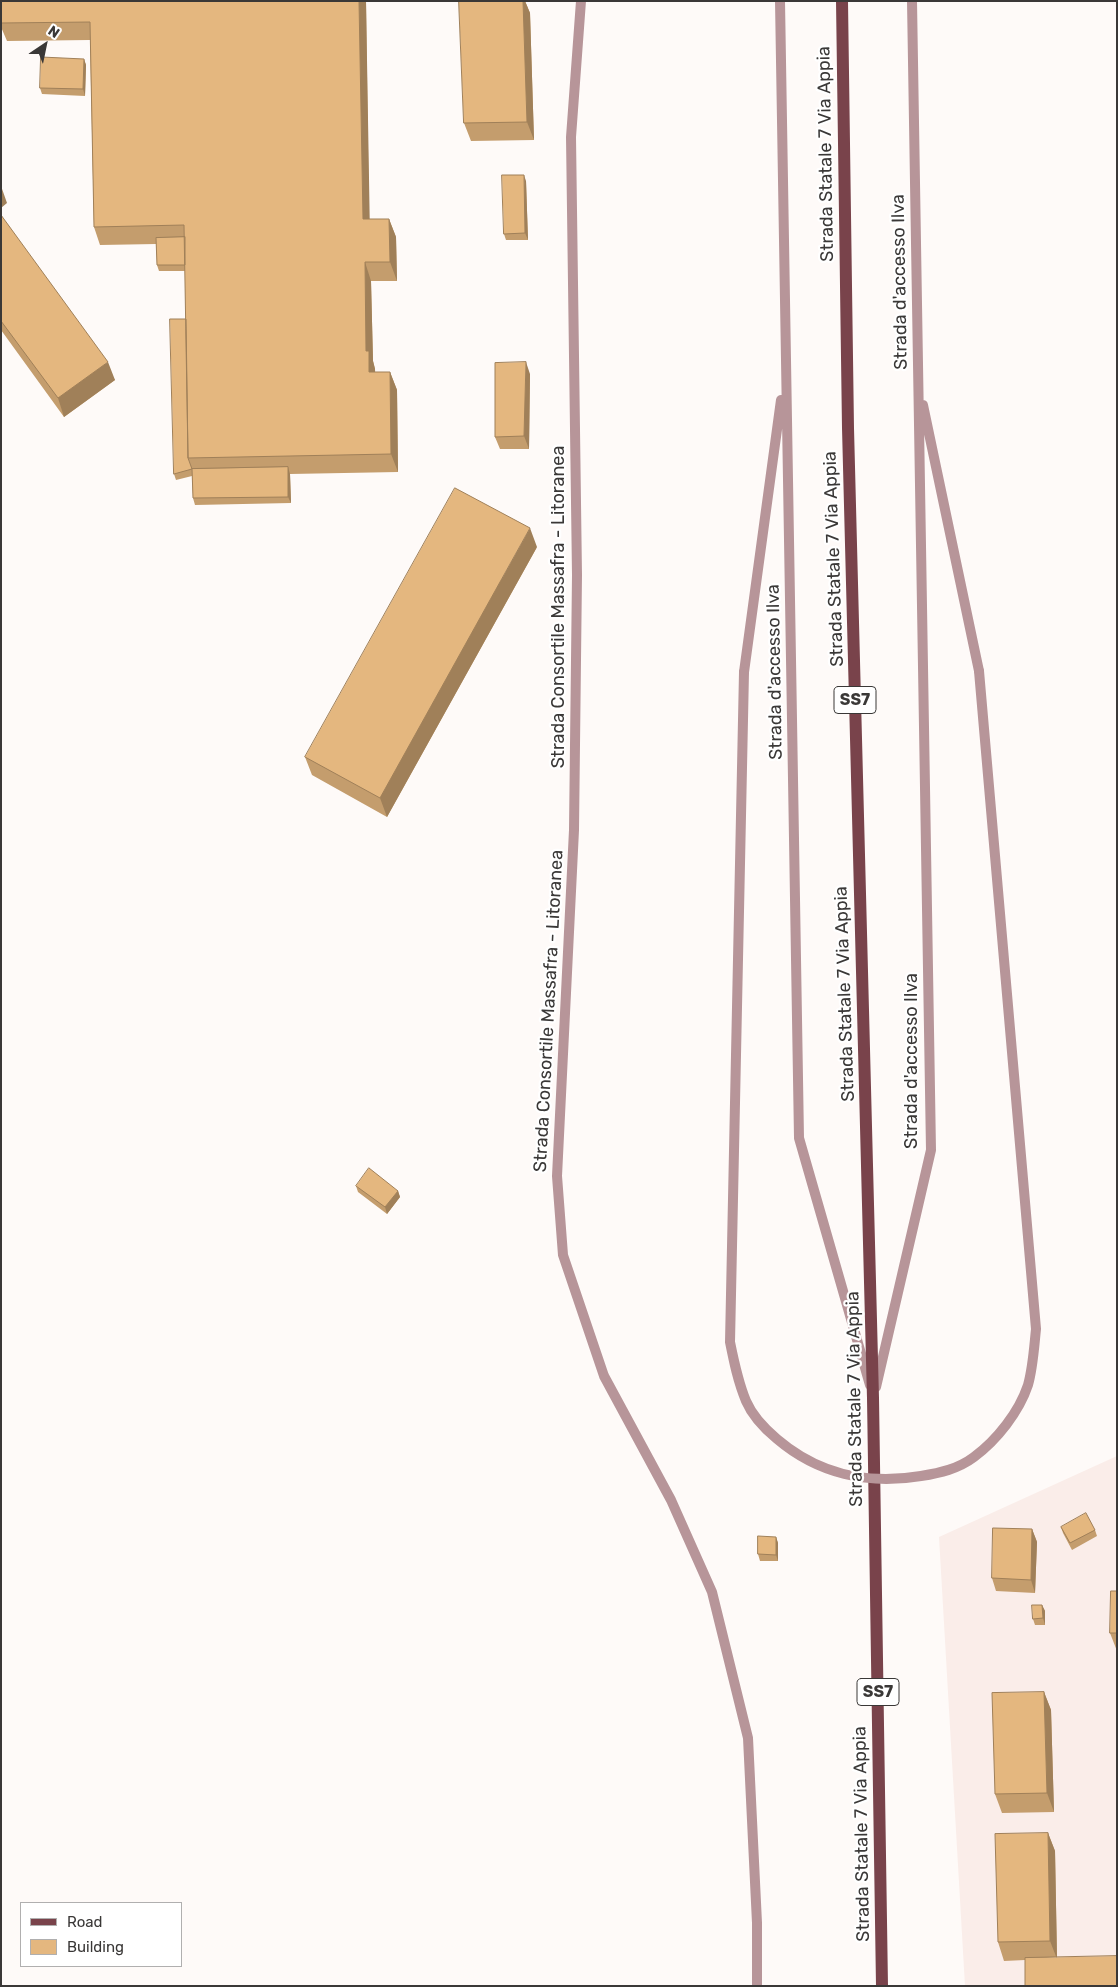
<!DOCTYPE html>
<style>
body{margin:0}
#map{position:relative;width:1118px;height:1987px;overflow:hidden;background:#fefaf8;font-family:Rubik,sans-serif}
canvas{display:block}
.frame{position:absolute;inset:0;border:2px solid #3a3837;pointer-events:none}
.legend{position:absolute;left:20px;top:1902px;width:162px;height:65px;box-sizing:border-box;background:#fff;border:1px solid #b0afaf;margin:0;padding:6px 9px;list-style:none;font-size:15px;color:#3a3837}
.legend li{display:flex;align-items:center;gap:10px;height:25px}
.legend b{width:25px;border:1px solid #b0afaf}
.north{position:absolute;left:20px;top:20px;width:50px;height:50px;-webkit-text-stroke:4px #fff;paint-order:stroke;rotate:34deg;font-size:14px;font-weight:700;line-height:20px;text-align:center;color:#3a3837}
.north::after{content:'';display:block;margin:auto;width:18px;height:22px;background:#3a3837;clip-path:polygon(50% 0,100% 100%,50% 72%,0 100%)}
</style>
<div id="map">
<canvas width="1118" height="1987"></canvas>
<div class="frame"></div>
<ul class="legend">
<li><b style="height:6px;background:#79434b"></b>Road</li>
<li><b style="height:14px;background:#e4b77f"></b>Building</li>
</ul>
<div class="north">N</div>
</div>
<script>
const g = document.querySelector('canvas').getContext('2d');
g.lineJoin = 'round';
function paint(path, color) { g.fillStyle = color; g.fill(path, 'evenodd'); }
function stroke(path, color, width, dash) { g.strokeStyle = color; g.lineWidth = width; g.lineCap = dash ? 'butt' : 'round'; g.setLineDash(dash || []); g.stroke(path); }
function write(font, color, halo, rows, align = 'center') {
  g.font = font + ' Rubik,sans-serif'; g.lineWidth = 4.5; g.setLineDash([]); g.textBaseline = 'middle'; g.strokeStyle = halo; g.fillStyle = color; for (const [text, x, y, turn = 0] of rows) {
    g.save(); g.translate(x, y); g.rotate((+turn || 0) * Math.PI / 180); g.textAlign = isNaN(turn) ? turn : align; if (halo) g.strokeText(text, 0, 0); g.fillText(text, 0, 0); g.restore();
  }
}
paint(new Path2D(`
 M1117,1456V1986H965L939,1537Z`), '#faede9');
stroke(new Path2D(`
 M780,1L799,1138L870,1385
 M923,405L979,671
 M744,672L781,400
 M876,1387L931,1150L912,1`), '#b79599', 10);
stroke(new Path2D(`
 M581,1L571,137L577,575L574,830L557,1176L563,1255L604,1376L671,1500L712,1592L748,1738L757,1923V1986`), '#b79599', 10);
stroke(new Path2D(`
 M842,1L848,428L873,1398L882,1986`), '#79434b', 12);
stroke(new Path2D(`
 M744,672L730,1342C734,1362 738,1382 746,1401C752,1415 765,1429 777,1439C818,1474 868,1485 921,1476C940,1473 958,1469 974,1457C997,1440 1019,1412 1028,1385C1033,1367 1034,1348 1036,1329L979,671`), '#b79599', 10);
paint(new Path2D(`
 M1,1H366L369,219H389L396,237L397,281H371L373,361L375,369V372H390L397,390L398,472L290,474L291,503L195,505L193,498L192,476L176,480L174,474L186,319L185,271H159L157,265L156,244L100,245L94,227L90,40L7,41L1,27Z
 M459,1H525L530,13L534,140L471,141L464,123Z
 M84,59L86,65L85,96L42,94L40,88Z
 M526,181L528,240H506L504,234Z
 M1,215L115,380L64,417L1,330Z
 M530,374L529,449H500L495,437Z
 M537,547L387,817L312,775L305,757Z
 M356,1186L398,1191L400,1197L387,1214L358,1192Z
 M1061,1527L1095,1530L1097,1536L1072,1550L1063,1533Z
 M1032,1529L1037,1542L1035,1593L996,1591L992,1578Z
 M776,1537L778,1543V1561H760L758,1554Z
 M1117,1591V1651L1110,1633Z
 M1042,1605L1045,1611V1625H1035L1033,1619Z
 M1044,1692L1051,1710L1054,1812L1002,1813L995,1794Z
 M1048,1833L1055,1851L1057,1957L1025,1960L1004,1961L998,1942Z`), '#c49d6d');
paint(new Path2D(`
 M359,1H366L370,237L363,219Z
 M523,1H525L530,13L534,140L527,122Z
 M84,59L86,65L85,96L83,89Z
 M524,175L526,181L528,240L525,233Z
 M1,186L7,203L1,208Z
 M389,219L396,237L397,281L390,262Z
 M365,262L371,281L373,361L375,369L376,390L369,372L366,351Z
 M108,362L115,380L64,417L58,398Z
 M526,362L530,374L529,449L524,436Z
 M390,372L397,390L398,472L391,454Z
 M288,467L290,474L291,503L288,497Z
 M530,528L537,547L387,817L380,798Z
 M398,1191L400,1197L387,1214L385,1207Z
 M1032,1529L1037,1542L1035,1593L1031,1580Z
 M776,1537L778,1543V1561L776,1555Z
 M1042,1605L1045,1611V1625L1043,1618Z
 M1044,1692L1051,1710L1054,1812L1047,1793Z
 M1048,1833L1055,1851L1057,1959L1050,1941Z`), '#a08059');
const building = new Path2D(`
 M1,1H359L363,219H389L390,262H365L366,351H369V372H390L391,454L188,458L184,225L94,227L90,22L1,23Z
 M459,1H523L527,122L464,123Z
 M41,57L84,59L83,89L40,88Z
 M502,175H524L525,233L504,234Z
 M1,215L108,362L58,398L1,321Z
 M185,237V265H157L156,238Z
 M170,319H186L188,458L192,469L174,474Z
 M526,362L524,436L495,437V363Z
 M288,467V497L193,498L192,469Z
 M455,488L530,528L380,798L305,757Z
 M369,1168L398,1191L385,1207L356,1186Z
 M1086,1513L1095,1530L1070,1543L1061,1527Z
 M993,1528L1032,1529L1031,1580L992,1578Z
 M758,1536L776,1537V1555L758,1554Z
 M1111,1591H1117V1633H1110Z
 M1032,1605H1042L1043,1618L1033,1619Z
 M1044,1692L1047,1793L995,1794L992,1693Z
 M1048,1833L1050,1941L998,1942L995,1834Z
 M1117,1956V1986H1025V1958Z`);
paint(building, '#e4b77f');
stroke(building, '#a08059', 1);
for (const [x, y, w] of [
 [855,700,42],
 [878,1692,42]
]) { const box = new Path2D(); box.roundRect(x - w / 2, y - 13.5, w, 27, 4); g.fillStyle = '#fff'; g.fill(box); stroke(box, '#3a3837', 1); }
write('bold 16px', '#3a3837', null, [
 ["SS7",855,700],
 ["SS7",878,1692]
]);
write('18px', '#3a3837', '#fff', [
 ["Strada Statale 7 Via Appia",826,154,-91],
 ["Strada d'accesso Ilva",900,282,-91],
 ["Strada Statale 7 Via Appia",834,559,-92],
 ["Strada Consortile Massafra - Litoranea",559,607,-90],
 ["Strada d'accesso Ilva",775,672,-91],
 ["Strada Statale 7 Via Appia",845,994,-92],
 ["Strada Consortile Massafra - Litoranea",549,1011,-87],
 ["Strada d'accesso Ilva",912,1061,-90],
 ["Strada Statale 7 Via Appia",855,1399,-91],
 ["Strada Statale 7 Via Appia",862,1834,-91]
]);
</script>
